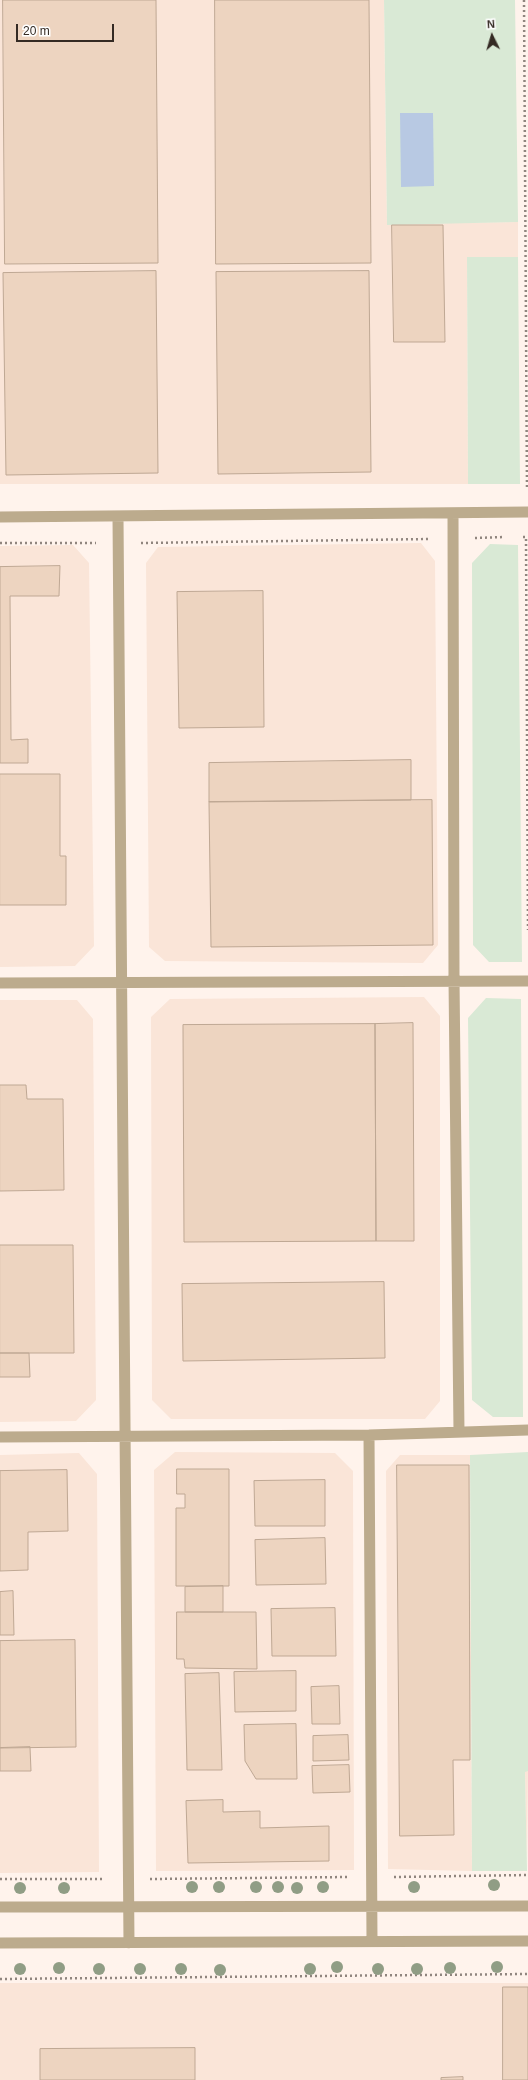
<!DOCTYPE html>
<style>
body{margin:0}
#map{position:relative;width:528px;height:2080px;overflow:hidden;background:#fff3ec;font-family:Helvetica,sans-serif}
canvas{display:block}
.north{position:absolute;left:472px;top:16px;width:40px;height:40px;-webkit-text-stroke:3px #fff;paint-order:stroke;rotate:355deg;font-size:11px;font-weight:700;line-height:16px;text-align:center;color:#342a23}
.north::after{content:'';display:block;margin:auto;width:14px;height:18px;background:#342a23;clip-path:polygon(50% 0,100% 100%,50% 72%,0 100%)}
.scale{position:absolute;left:16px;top:24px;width:98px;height:18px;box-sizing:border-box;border:2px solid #342a23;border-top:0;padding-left:5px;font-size:12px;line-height:14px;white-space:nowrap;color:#342a23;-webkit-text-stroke:3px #fff;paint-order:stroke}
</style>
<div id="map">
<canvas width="528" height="2080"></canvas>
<div class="north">N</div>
<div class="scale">20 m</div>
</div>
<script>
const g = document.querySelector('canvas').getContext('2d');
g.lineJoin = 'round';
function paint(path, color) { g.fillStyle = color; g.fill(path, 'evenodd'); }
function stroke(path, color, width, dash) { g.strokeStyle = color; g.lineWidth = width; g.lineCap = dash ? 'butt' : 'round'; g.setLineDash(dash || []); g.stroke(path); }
paint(new Path2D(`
 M0,0H384L387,224L518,222V257H467L468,484H0Z
 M421,543L435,561L438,945L423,963L165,961L149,947L146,563L158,547Z
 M73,545L89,563L94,946L75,966L0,967V546Z
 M424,997L440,1016V1401L425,1419H171L152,1400L151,1017L170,999Z
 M0,1000H77L93,1019L96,1400L76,1421L0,1422Z
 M175,1452L335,1453L353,1471L354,1870L156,1871L154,1470Z
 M79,1453L97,1474L99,1872L0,1873V1455Z
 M400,1455H470L472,1871L388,1869L386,1471Z
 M525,1771H528L527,1871Z
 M0,1983H528V2080H0Z`), '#fae5d8');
paint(new Path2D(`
 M384,0H515L518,222L387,225Z
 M467,257H518L520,484H468Z
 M490,544L518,545L522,962H489L473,945L472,563Z
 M486,998L521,999L523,1417H493L472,1400L468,1018Z
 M528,1452V1771L525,1772L527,1871H472L470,1455Z`), '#d9e9d5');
paint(new Path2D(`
 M400,113H433L434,186L401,187Z`), '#b8c9e3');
const building = new Path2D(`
 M3,0H156L158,263L5,264Z
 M215,0H369L371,263L216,264Z
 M392,225H443L445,342H394Z
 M156,271L158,473L6,475L3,273Z
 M369,271L371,472L218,474L216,272Z
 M60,566L59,596H10L11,740L28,739V763H0V567Z
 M263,591L264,727L179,728L177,592Z
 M411,760V800L209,802V763Z
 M0,774H60V856H66V905H0Z
 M432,800L433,945L211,947L209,802Z
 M413,1023L414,1241H376L375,1024Z
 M375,1024L376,1241L184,1242L183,1025Z
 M0,1085H26L27,1099H63L64,1190L0,1191Z
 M0,1245H73L74,1353H0Z
 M384,1282L385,1358L183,1361L182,1284Z
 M0,1353H29L30,1377H0Z
 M397,1465H469L470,1760H453L454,1835L400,1836Z
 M177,1469H229V1586H176V1508H185V1494H177Z
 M67,1470L68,1531L28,1532V1570L0,1571V1471Z
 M325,1480V1526H255L254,1481Z
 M325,1538L326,1584L256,1585L255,1540Z
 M223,1586V1612H185V1587Z
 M13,1591L14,1635H0V1592Z
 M335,1608L336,1656H272L271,1609Z
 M177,1612H256L257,1669L185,1668L184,1659H177Z
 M75,1640L76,1747L0,1748V1641Z
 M296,1671V1711L235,1712L234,1672Z
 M219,1673L222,1770H187L185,1674Z
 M339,1686L340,1724H312L311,1687Z
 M296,1724L297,1779H256L245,1761L244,1725Z
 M348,1735L349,1760L313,1761V1736Z
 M30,1747L31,1771H0V1748Z
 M349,1765L350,1792L313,1793L312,1766Z
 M223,1800V1812L260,1811V1828L329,1826V1861L188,1863L186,1801Z
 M503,1987H528V2080H503Z
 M195,2048V2080H40V2049Z
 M463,2077V2080H441V2078Z`);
paint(building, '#edd4c0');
stroke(building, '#bfa894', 1);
stroke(new Path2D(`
 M524,0L527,489
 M523,537H526L528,930
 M475,538L504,537
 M0,543H96
 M141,543L430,539
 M394,1877L528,1875
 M0,1879H105
 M150,1879L349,1877
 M0,1979L528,1974`), '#90857e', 2.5, [2, 3]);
stroke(new Path2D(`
 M453,514L454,980L459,1431
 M0,517L528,512
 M118,517L129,1943
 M0,983L528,981
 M369,1435L372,1941
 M0,1437L369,1435L528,1430
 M0,1907L528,1906
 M0,1943L528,1941`), '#bcab8d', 11);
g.fillStyle = '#909d85';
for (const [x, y] of [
 [494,1885],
 [192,1887],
 [219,1887],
 [256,1887],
 [278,1887],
 [323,1887],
 [414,1887],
 [20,1888],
 [64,1888],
 [297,1888],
 [337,1967],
 [497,1967],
 [59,1968],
 [450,1968],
 [20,1969],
 [99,1969],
 [140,1969],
 [181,1969],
 [310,1969],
 [378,1969],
 [417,1969],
 [220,1970]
]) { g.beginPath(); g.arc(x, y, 6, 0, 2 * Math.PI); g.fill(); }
</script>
